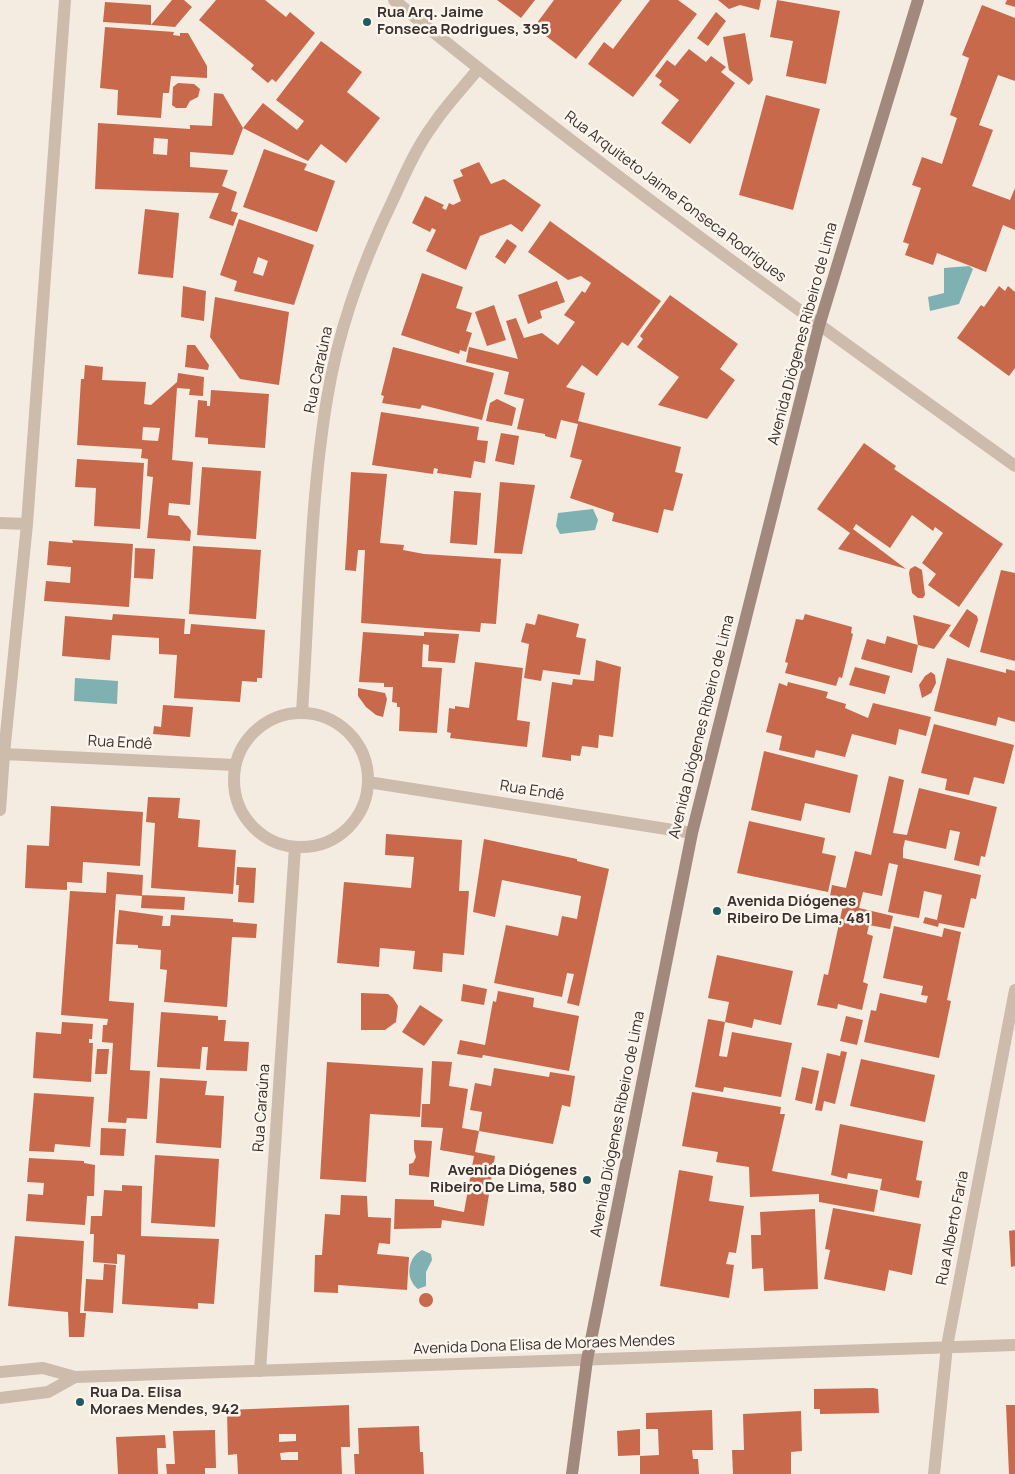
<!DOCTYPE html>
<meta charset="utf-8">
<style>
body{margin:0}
canvas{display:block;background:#f4ebe1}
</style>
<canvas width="1015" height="1474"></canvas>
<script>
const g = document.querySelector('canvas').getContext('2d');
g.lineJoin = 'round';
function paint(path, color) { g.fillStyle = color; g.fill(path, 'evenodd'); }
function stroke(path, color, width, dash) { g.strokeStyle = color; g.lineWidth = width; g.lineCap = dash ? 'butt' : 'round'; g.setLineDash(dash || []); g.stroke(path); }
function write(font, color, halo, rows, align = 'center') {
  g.font = font + ' Manrope,sans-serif'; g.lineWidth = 5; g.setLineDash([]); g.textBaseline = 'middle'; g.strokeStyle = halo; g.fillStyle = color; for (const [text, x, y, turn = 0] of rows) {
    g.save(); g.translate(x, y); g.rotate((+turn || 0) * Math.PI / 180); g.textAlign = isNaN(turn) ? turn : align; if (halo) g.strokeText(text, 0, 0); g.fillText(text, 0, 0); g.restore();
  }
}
paint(new Path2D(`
 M969,266L973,269L959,304L930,311L928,297L944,293V268Z
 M593,509L598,520L595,530L560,534L556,526L558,513Z
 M75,678L118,681L117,704L74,701Z
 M422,1250L431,1254L432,1260L426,1272V1286L418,1289C405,1279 407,1258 422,1250Z`), '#7fb0b2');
paint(new Path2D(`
 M172,0H184L192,7L175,27L151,25Z
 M216,0H265L286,17L290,12L315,33L276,82L272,79L268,83L251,69L254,65L199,20Z
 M497,0H535L521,18Z
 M554,0H622L576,59L534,27Z
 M650,0H678L697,14L633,97L588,64L604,42L613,49Z
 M718,0H761L759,10L740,5L729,9Z
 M777,0L840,11L826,84L786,76L793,41L770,37Z
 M1007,0H1015V7L1005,4Z
 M105,2L151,5V25L103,22Z
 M982,5L1015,18V81L998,75L979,125L993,130L972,186L1010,200L1015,188V230L1003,225L986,272L937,253L933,265L905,255L909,244L903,242L921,188L912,185L922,157L942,164L957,118L950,115L969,58L962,55Z
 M716,12L726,21L708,46L697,38Z
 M105,27L174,32L173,35L180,36V33H188L207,66V78L171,76L169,93H163L161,118L117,115L118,90L100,88Z
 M745,33L753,80L749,85L729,70L723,37Z
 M321,41L362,72L347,92L380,118L346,163L321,144L308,161L243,128L233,155L190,152V167L228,170L222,186L237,192L231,211L238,213L233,226L209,218L219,193L95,189L98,123L190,129V125L212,126L214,93L223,94L243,128L263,103L297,130L304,121L276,100ZM154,138L168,139L167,155L153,154Z
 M689,49L706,62L711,56L726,67L721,72L735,83L690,144L661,123L679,100L659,85L662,81L655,76L667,60L675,66Z
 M178,83L194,84L200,89L198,97L190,101L186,108H176L172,105L173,87Z
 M766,95L820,109L793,210L739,195Z
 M264,149L307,164L304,170L335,181L317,232L243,207Z
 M479,162L491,184L504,179L541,205L522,232L511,224L480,236L466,270L426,251L436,230L432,228L430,232L412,223L425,196L444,205L442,208L446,210L449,203L453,205L461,201L453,180L463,176L460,170Z
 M145,209L179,213L173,278L138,274Z
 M239,219L314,245L294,305L234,291L237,281L220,275ZM258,257L268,261L263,276L253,273Z
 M550,221L661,301L628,346L622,342L597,376L582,365L566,387L585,393L578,421L681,447L675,472L683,474L673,511L664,509L658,533L612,521L614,513L570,498L582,460L570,457L578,424L561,420L556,439L545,436V434L517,429L524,399L504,394L509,372L466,362L469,347L518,359L506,321L516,318L524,338L542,333L558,345L575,322L564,315L582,291L585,293L591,283L581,276L568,280L528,252Z
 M507,239L517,246L505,264L495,257Z
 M422,273L463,287L456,308L472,313L466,331L472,333L466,352L460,350L459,354L401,335Z
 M557,281L565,302L540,311L542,318L528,324L518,295Z
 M183,286L206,291L204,321L181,317Z
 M999,286L1005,291L1008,286L1015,292V368L1009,376L957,338L981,305L984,307Z
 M670,295L738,344L720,369L735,380L707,419L658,405L679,377L637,347L643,339L640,336Z
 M215,297L289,312L279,385L240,379L210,337Z
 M494,305L506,340L487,346L475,312Z
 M187,345H195L209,365L208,370L185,367Z
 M393,347L494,373L482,420L422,405L420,409L382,403L384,396L381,395Z
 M85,365L103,367L102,380L146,382L144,404L151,405L177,382L178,373L204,377L203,396L189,395L190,389L177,388L172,460L193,462L190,505L169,503L168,515L179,516L191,531L190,541L147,538L153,477L147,476L148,459L141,458L142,449L77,445L81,379H84ZM143,427L160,428L158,441L142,440Z
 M211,390L269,394L265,448L208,444V438L195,437L198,400L207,401V406H210Z
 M497,399L516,408L512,426L486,421L490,403Z
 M381,412L479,427L477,440L488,441L485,463L474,461L471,478L437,473L438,469L434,468L433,474L372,465Z
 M501,433L519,436L514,465L495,461Z
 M864,443L896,466L894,469L1003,544L959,607L928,585L936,574L922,563L943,533L935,527L933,531L912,515L890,548L856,524L853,529L906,569L838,549L850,533L817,509Z
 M77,459L144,463L140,529L94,526L96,488L75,487Z
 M202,467L261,471L256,539L197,535Z
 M351,472L387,474L380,543L404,545L403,550L424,554L501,559L496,624L481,623L480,632L361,623L365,550H358L356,571L345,570Z
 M500,482L535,485L522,554L494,553Z
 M454,491L481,493L477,545L450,543Z
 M72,540L133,544L129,607L44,601L46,581L70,583L71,567L47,565L49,541L73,543Z
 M193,546L261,550L256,619L189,614Z
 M135,548L155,549L153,579L134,578Z
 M915,566L922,570L925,595L923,598H918L912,593L909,573L910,569Z
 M1001,570L1015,573V661L980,652Z
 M967,609L977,616L978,620L969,648L949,636Z
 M113,614L185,619L184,634H190L191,624L265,630L262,678H257V682L242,681L240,702L174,698L177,655L159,654V638L112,635L110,660L62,656L65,616L112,620Z
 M538,614L579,624L576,637L586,639L580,675L543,670L541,681L524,678L529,644L521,642L526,623L535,625Z
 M805,614L852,627L851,633L853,634L842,678L839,677L836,686L785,673L788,663L785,662L796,619L803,620Z
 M913,615L951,625L934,649L918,645Z
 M363,632L424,636V632L459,634L455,663L428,661L429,645L423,644L422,667L442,668L437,733L399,731L400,707H397V703L392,702L393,687H384V683L359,682Z
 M887,636L918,645L912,673L861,659L867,639L885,644Z
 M947,658L1006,673V669L1015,671V722L998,717L996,726L934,711Z
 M596,660L621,667L613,737L599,735L598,748L582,746L580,756L571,755V761L542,757L552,682L572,685L573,679L594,681Z
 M475,662L523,668L517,720L530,722L527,747L450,738L451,733L447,732L449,708L455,709V706L469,708Z
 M855,667L890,676L885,694L849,685Z
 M931,672L935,675L936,683L931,693L922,698L919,685L925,676Z
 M788,682L828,692L826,698L846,704L845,708L868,718L873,703L931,717L926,736L899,729L896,745L852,734L845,757L816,750L814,758L779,750L782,736L766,732L779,683L787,686Z
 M358,688L385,693L387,699L383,717L376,715L366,707L358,696Z
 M163,705L193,707L190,737L153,734L154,726L161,727Z
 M934,724L1014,745L1004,784L974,777L969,795L945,790L947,779L921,773Z
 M764,751L858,775L850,813L805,803L801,821L751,810Z
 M889,776L904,780L893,833L907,835L919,788L997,807L985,857L981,856L979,866L954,860L960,832L950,830L946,849L905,840L903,849V858L981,875L976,899L971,898L964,928L939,923L938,927L923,923L925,917L937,920L942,895L924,891L919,918L888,912L898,865L889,863L882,896L863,892L859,908L893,916L890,929L869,925L867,934L873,936L863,982L868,984L862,1010L838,1004L837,1009L817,1005L824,974L828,975L843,905L829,902L832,885L846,888L855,851L871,855Z
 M148,797L180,798L178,818L200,820L198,847L236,850L233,894L151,888L155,823L146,822Z
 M51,806L143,812L140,866L83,862L82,883L67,882V890L25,888L27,845L49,846Z
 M749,821L825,838L822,853L836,856L828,892L737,873Z
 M386,834L462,840L459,891H469L464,955L443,953L442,972L413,969L415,951L380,948L379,967L337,963L344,882L411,888L414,857L385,855Z
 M484,839L577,859V861L609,869L579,1006L567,1003L574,974L567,973L562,997L494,983L506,925L558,936L562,916L577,919L581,896L502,880L495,917L473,912Z
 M237,867L256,868L254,903L238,902L239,885H236Z
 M107,872L143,875L142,896L116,894L109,1001L134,1003L130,1070L150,1071L147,1119L127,1118L126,1123L108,1122L113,1043L102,1042L103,1025H107L108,1019L61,1015L70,891L106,893Z
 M142,895L185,897L184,910L141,908Z
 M119,910L163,916L162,926H170L171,915L233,919V922L257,924L256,938L232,937L227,1007L164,1002L167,970L160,969L161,950L138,948V945L116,944Z
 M894,926L942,937L944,928L961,932L947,1000L951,1001L939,1058L864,1042L871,1010L876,1011L880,993L926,1003L928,996L921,995L923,986L883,978Z
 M717,955L793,971L781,1025L754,1019L752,1028L725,1022L719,1056L727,1057L732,1032L792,1043L781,1097L724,1087L723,1092L695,1087L708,1019L725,1022L729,1002L708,998Z
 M463,984L487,989L484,1005L461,1001Z
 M498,991L534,998L533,1007L579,1016L569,1071L483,1055L482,1058L457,1054L460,1040L485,1045L493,1001L496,1002Z
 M361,993L388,994L393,998L398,1006L396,1022L385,1030H361Z
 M420,1005L443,1020L424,1046L402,1032Z
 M161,1012L218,1016V1020H226L224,1041L249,1042L247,1071L206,1070L208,1047H202L200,1069L157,1067Z
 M846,1016L863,1020L857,1045L840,1041Z
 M62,1022L93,1024L92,1039H89V1043H93L91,1082L33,1078L36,1032L61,1034Z
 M97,1049H109L107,1074H95Z
 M841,1051L847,1052L835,1104L824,1101L822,1111L815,1110L827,1053L840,1056Z
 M861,1059L935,1075L925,1122L850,1106Z
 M432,1061L452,1062L449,1086L468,1089L462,1128L479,1131L475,1152L495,1156L484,1226L442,1220L441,1228L394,1229L395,1199L434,1200V1206L464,1212L474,1156L440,1150L443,1128L421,1127L422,1104H430Z
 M327,1062L423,1068L420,1117L370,1114L366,1182L320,1179Z
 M802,1067L819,1071L812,1104L795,1100Z
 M494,1068L549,1077L550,1072L575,1076L570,1107L562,1105L553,1144L479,1131L482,1112L470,1110L475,1083L491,1086Z
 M160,1078L207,1081L205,1095L224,1096L221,1148L156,1143Z
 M692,1092L781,1107L780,1114H785L772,1171L878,1190L874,1212L819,1202V1194L750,1197L749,1167L716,1162L718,1152L682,1146Z
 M34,1093L94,1097L90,1147L55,1144L54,1152L29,1151Z
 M840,1124L923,1141L916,1180L922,1181L919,1198L880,1190L882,1179L848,1173L847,1179L831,1175Z
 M101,1128L126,1129L124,1156L100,1155Z
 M414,1140L432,1141L429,1177L409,1175V1164L413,1163L416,1157L414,1150Z
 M155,1155L219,1159L215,1227L151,1223Z
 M29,1158L84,1161V1163L95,1165L94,1196H87L85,1225L26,1221L28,1194L43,1195L44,1183L27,1182Z
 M679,1170L713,1176L709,1201L744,1206L736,1253L729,1252L726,1264L734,1265L729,1298L660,1286Z
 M122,1185L142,1186L141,1236L219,1239L214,1304L198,1303V1309L122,1304L125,1255L117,1254V1264L93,1262L94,1234H90L91,1216H102L104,1190L122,1191Z
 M341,1195L367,1196L368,1217L391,1218L390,1244L379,1243L377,1254L409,1257L407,1290L338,1285V1293L314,1292L315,1255H322L325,1214L340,1215Z
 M833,1208L921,1224L912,1275L889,1270L885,1291L824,1279L830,1250L825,1249Z
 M815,1209L818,1289L764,1291L763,1268L752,1269L751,1235H761L760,1212Z
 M1015,1230V1266L1011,1267L1009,1231Z
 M15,1236L84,1241L80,1313H86L84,1337H69L68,1312L8,1306Z
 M104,1264L116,1265L113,1313L84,1311L86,1279L103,1280Z
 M419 1300a7 7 0 1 1 14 0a7 7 0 1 1-14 0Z
 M873,1388L878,1389L879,1413L820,1414V1409H814V1389Z
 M349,1405L350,1447H341L342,1474H238L237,1454L228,1455L227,1410ZM279,1434H296V1441L279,1442ZM289,1452H298V1460H281L280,1453Z
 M1006,1405H1015V1474H1009Z
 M712,1410L713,1450H692L693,1459H698L699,1474H640V1456L659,1455L658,1429H646V1413Z
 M801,1411L802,1451L791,1452V1474H733L732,1450H744L743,1414Z
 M419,1426L420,1452H423L424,1474H355L354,1454H359L358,1428Z
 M640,1429V1455L618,1456L617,1431Z
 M215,1430L216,1468H205V1474H167L166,1464H175L173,1431Z
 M165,1435L166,1448H157L158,1474H118L116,1437Z`), '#c8694b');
stroke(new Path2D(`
 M394,0C594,164 805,315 1015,466
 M0,523L27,524
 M302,712C309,610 310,500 327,399C338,331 362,264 392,202C404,176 416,148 433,125C446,105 463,88 478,69
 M234 780a67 67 0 1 1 134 0a67 67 0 1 1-134 0Z
 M4,754L235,765
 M368,782L692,833
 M0,810L4,754L27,524L65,0
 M260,1371L295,847
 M934,1474L947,1346L1015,990`), '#cdbbac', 12);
stroke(new Path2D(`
 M0,1372L43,1368L75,1377L1015,1345
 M0,1398L48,1392L75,1377`), '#cdbbac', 12);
stroke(new Path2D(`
 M572,1474L587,1360L692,833L819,326L918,0`), '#a18a7d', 12);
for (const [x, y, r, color] of [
 [367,22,5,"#1f5a5e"],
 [717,911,5,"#1f5a5e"],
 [587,1180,5,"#1f5a5e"],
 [80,1402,5,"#1f5a5e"]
]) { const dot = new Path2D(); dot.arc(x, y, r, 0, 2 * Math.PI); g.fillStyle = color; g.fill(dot); stroke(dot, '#fbf5ee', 2); }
write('bold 15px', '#3b302b', '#fbf5ee', [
 ["Rua Arq. Jaime",377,13],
 ["Fonseca Rodrigues, 395",377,30],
 ["Avenida Diógenes",727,902],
 ["Ribeiro De Lima, 481",727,919],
 ["Avenida Diógenes",577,1171,"right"],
 ["Ribeiro De Lima, 580",577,1188,"right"],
 ["Rua Da. Elisa",90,1393],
 ["Moraes Mendes, 942",90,1410]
], 'left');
write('15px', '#3b302b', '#fbf5ee', [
 ["Rua Arquiteto Jaime Fonseca Rodrigues",675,197,37],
 ["Avenida Diógenes Ribeiro de Lima",803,334,-75],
 ["Rua Caraúna",319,370,-78],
 ["Avenida Diógenes Ribeiro de Lima",702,727,-76],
 ["Rua Endê",120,743,3],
 ["Rua Endê",532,791,9],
 ["Rua Caraúna",262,1108,-86],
 ["Avenida Diógenes Ribeiro de Lima",618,1124,-79],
 ["Rua Alberto Faria",953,1228,-79],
 ["Avenida Dona Elisa de Moraes Mendes",544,1345,-2]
]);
</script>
